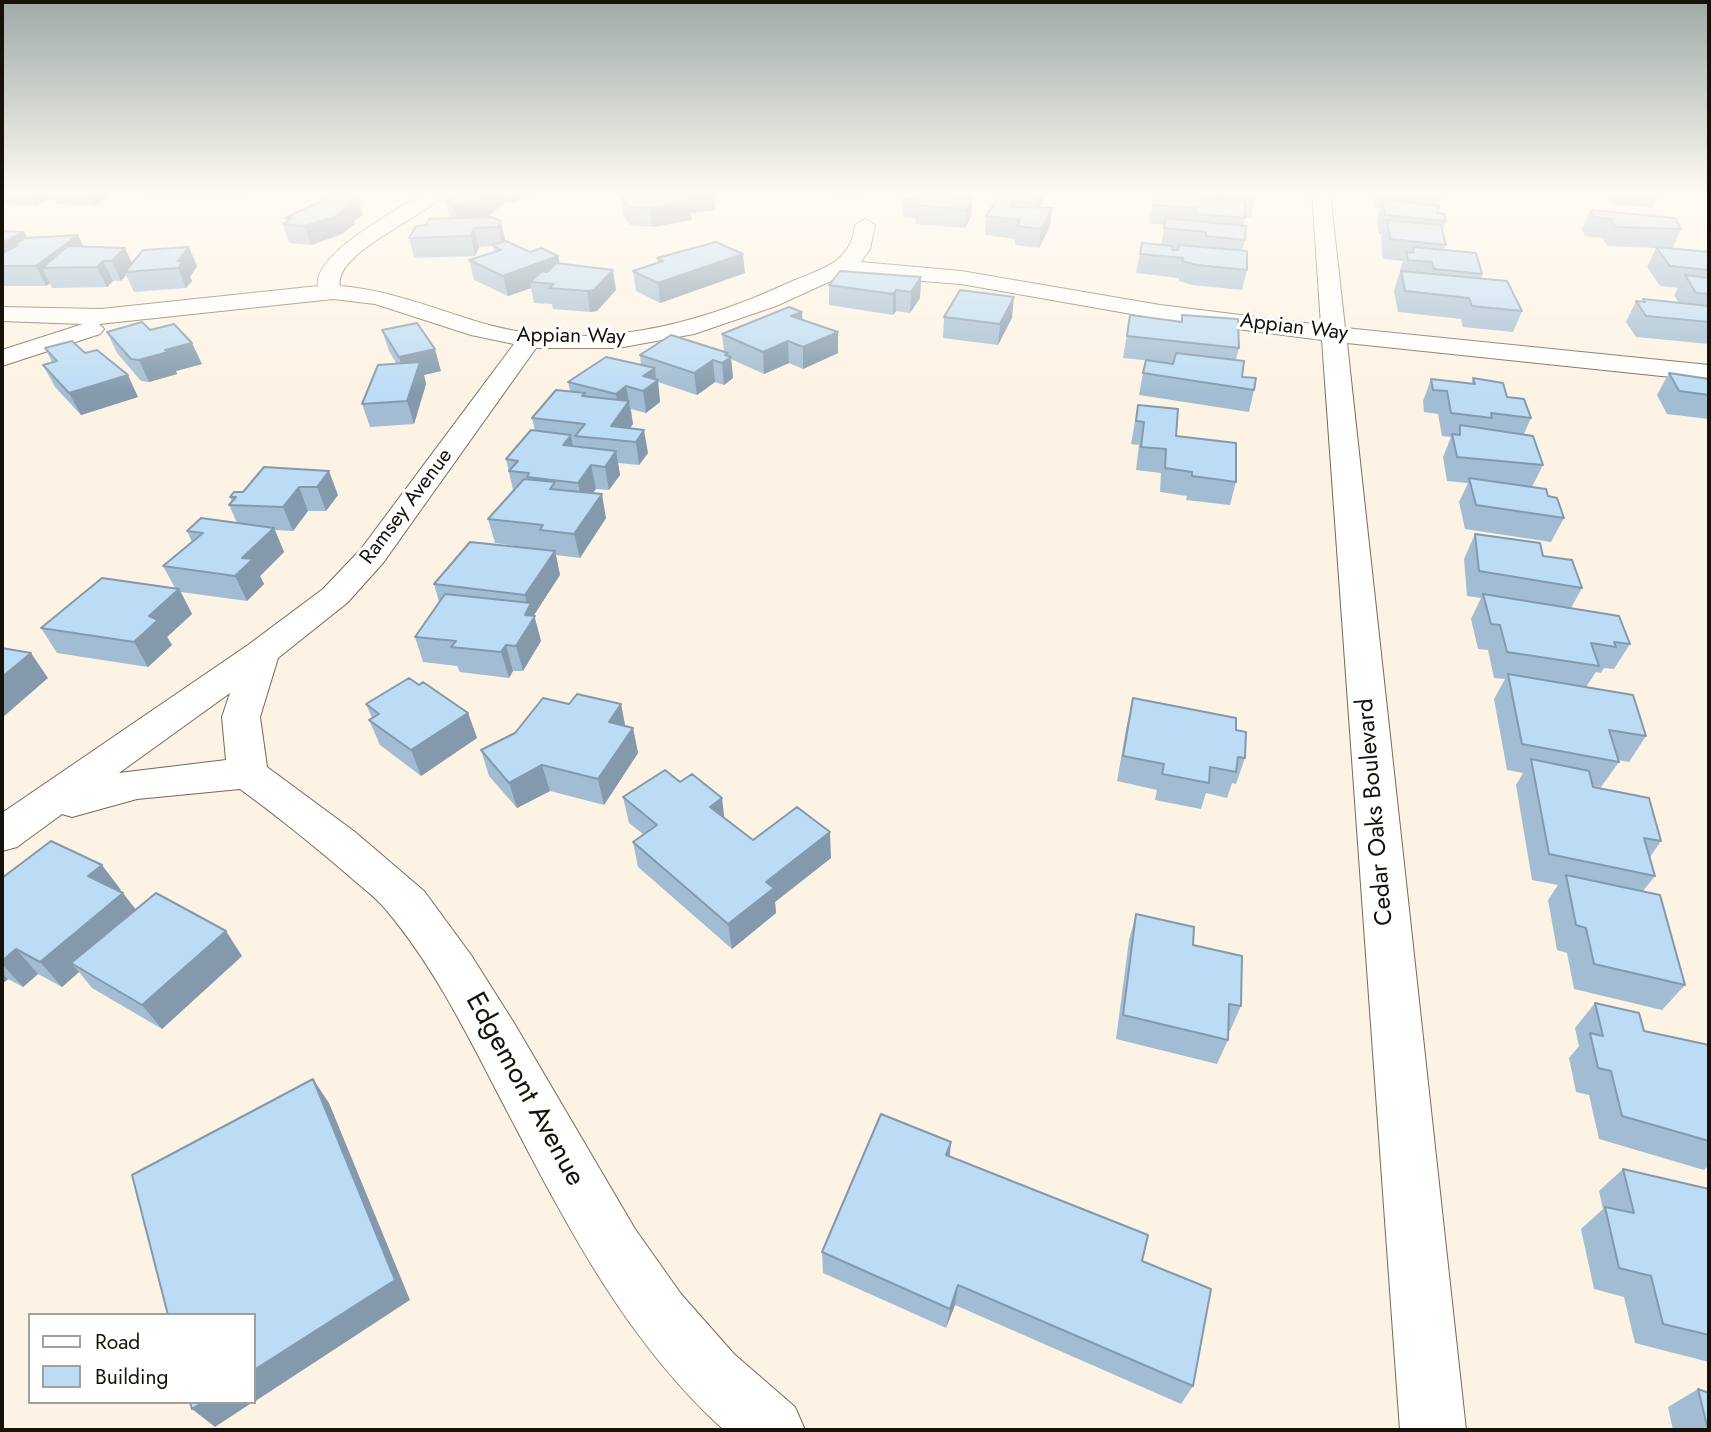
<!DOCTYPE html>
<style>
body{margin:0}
#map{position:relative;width:1711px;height:1432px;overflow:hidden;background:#fdf3e4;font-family:Jost,sans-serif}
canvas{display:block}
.frame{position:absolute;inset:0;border:4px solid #171209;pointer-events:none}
.legend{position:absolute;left:28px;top:1313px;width:228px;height:91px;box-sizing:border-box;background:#fff;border:2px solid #a2a09d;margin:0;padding:9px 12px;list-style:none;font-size:21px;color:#171209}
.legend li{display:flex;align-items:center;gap:14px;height:35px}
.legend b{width:35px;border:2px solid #a2a09d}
</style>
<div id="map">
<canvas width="1711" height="1432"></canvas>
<div class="frame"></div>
<ul class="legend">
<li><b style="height:9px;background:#fff"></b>Road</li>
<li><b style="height:19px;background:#bcdcf5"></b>Building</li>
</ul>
</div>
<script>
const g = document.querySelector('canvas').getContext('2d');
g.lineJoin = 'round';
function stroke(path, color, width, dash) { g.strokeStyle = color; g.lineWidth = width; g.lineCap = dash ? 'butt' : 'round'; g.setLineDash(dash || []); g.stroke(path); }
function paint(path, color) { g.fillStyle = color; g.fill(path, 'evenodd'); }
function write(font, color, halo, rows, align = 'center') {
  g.font = font + ' Jost,sans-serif'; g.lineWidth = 6; g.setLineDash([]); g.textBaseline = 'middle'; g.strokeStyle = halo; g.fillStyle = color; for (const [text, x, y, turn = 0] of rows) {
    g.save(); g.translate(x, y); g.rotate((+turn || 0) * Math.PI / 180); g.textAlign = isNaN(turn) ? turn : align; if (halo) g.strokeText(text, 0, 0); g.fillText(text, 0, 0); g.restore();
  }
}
const street = new Path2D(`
 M423,193H445C425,218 334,252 340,286C392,290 439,311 489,325C590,352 696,326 788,283C820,269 851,264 855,225L865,219L875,225L870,249L861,262L961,271L1160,305L1321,325L1312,193H1330L1345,328L1709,365V381L1347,343L1466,1430H1400L1322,340L1160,319L961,284L844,275L776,306L694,334L618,348H536L383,563L347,603L278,658L260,717L267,767L355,832L424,891L471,955L514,1023L635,1229L681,1294L734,1354L795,1407L805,1430H724C620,1336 559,1210 495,1088C464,1028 431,963 387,911C376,897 361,887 348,875C313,845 277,816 240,789L137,799L72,817L62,814L17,847L2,851V813L248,645L323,589L361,549L514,344L471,335L375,304L333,299L99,324L104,329L100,334L2,366V350L83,324L2,321V307L101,309L318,286C313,253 398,210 423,193ZM230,693L222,717L226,760L119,773Z`);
stroke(street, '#776954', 2);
paint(street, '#fff');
paint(new Path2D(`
 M2,193H117L94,206L56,204L53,198L35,206L2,204Z
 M144,193H250L247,197L146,196Z
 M467,193H541L535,197L525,196L514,203L506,202L486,217L501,221L505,240L504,242L530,252L558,256L560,263L616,290L597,311L590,312L553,309L552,304L534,303L531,288L508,296L474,280L469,260L494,252L493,246L479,247L475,256L414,258L409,238L426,225L450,219L445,201Z
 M647,193H714L715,210L691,213L692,220L652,227L630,225L623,215L621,196Z
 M1001,193L1044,200L1040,207L1050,226L1039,248L1015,245V239L985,235L986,216Z
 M1155,193L1183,195V193H1255L1251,218L1245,217L1243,226L1245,240L1242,251L1247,270L1242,290L1192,285L1179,281V278L1136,273L1142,243L1161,245L1165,225L1149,223Z
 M1374,193H1440L1441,197L1438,206L1437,213L1446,221L1442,232L1446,245L1444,250L1482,274L1481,279L1522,311L1513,332L1463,327L1461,319L1398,312L1394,291L1403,261L1383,259L1381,239L1382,234H1379L1377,218L1380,208H1375Z
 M1605,193H1660L1653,208L1612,204Z
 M358,197L363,215L354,221L355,224L342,234L311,245L289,243L283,224L287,221L285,218Z
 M956,197L972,199L971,217L965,228L915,224L916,219L903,217V198Z
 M1590,210L1681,229L1672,249L1709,252V344L1636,337L1626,322L1636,301L1642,302L1643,299L1679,303L1674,295L1678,288L1660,286L1647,267L1656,248L1607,246L1603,238L1585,236L1582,229Z
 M2,231L24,232L27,238L83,247L125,248L132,263L197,266L190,277L192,281L186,288L134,292L126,275L121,281H113L107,287L52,288L50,283L46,286H2Z
 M657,258L745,273L660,303L636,291L633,271L658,263Z
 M921,277L920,298L910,313L896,311L893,315L829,305V285Z
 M1130,315L1181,322L1182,315L1239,348L1236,360L1242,377L1254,390L1249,412L1139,395L1143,373L1173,363L1123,358Z
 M944,317L1012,318L998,345L943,338Z
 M803,320L838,353L803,369L789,363L764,374L731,359L733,378L724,385L715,382L697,395L658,382L660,402L646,413L631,409L633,424L629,428L648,453L639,465L618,463L620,475L609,490L596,489L592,493L606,518L580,558L556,555L560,575L534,615L541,641L523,671H513L509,678L460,672L457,666L423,662L415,637L439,602L434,584L544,550L495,543L488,519L513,490L506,459L535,431L532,418L570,391L568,382L641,365L640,355L724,351L722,334Z
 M150,330L202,364L176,371L177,374L149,382L141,381L117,353L107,332Z
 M382,330L441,371L424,375L426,384L414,424L370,427L362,404L396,363L389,351Z
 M45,348L85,353L138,397L81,415L55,387L43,365L52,362Z
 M1669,373L1709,379V419L1667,414L1657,395Z
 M1473,378L1507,397L1531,418L1524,434L1543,465L1532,487L1548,496L1564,518L1551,542L1465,529L1459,502L1468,483L1447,481L1443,457L1451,437L1442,436L1438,414L1424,412L1423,401L1431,379L1471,384Z
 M1138,405L1176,436L1236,482L1230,505L1186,500L1187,496L1160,492L1161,473L1136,470L1139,445L1131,444Z
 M264,467L338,495L326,511H308L293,531L275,530L284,552L260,576L264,584L247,601L181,592L192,614L167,637L172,645L148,667L57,653L41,628L175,588L163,566L192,542L187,531L237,523L229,505L232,502L230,497L243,492Z
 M1475,534L1543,556L1582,588L1571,608L1630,644L1614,669L1604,668L1601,673L1596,672L1586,687L1646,736L1629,762L1618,760L1619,762L1601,787L1593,786V787L1661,841L1650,857L1655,876L1643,891L1685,985L1662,1010L1574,989L1567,953L1557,950L1548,900L1558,885L1532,880L1516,785L1523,773L1507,770L1494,699L1505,679L1494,678L1488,650L1478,649L1471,619L1481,598L1467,596L1464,559Z
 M1133,698L1236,730L1245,758L1236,784L1232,783L1227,798L1206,793L1201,809L1155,800L1157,790L1117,781L1127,724Z
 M366,704L468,713L477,738L421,776L380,745L369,720L372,718Z
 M569,704H621L625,726L633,728L638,753L604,805L550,791L517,808L489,776L481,750Z
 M623,797L725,818L753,840L831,858L775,902L776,913L732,949L638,867L633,842L643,834L629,823Z
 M2,878L121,890L120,891L136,909L242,956L162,1029L92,988L79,972L62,987L38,974L23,987L8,979L2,984Z
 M1136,914L1241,1006L1230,1031L1228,1030V1040L1217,1064L1116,1039L1129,940Z
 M1595,1003L1644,1031L1709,1045V1165L1704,1170L1599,1139L1589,1095L1576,1092L1569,1058L1579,1046L1575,1028Z
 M951,1142L950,1156L1142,1261L1193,1386L1181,1404L955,1305L946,1328L823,1273L822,1252Z
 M1623,1169L1709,1189V1362L1635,1343L1624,1297L1594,1289L1581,1229L1603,1209L1599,1191Z
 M1698,1389L1709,1430H1673L1668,1407Z`), '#a2bdd3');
paint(new Path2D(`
 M29,193H51L53,198L35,206Z
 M88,193H117L94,206Z
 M490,193H504L506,202L486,218L458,224L454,206Z
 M512,193H524L525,196L514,203Z
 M703,193H714L715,210L691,213L692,220L652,227L650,208L686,195Z
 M838,193H863V195L838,198Z
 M1040,193H1045L1044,200L1033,221L1035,203Z
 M358,197L363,215L354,221L355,224L342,234L311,245L305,226Z
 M972,199L971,217L965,228L967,210Z
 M1052,208L1050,226L1039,248L1041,229Z
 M501,221L505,240L503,246L498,227Z
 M474,228L479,247L475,256L471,236Z
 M24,232L34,251L18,245H14L20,258L2,266V243Z
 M78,235L87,254L42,268L50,283L46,286L36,266Z
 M189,247L197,266L190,277L192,281L186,288L178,268V261Z
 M125,248L134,268L125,272L126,275L121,281L112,261Z
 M743,254L745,273L660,303L658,283Z
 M558,256L562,276L530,282L531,288L508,296L503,276Z
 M103,261L113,281L107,287L97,267Z
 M613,270L616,290L597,311L590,312L587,291Z
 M921,277L920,298L910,313L911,292Z
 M896,290V311L893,315V294Z
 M1014,297L1012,318L998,345L1000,324Z
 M802,312L803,333L791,316Z
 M838,332V353L803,369V347Z
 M788,341L789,363L764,374L763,352Z
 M192,343L202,364L176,371L177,374L149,382L139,360L165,350Z
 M435,349L441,371L424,375L426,384L414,424L407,401L405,379L399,357Z
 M728,353L729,358L731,357L733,378L724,385L722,363L725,355Z
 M713,360L715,382L697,395L694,373Z
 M655,368L656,381L658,380L660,402L646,413L643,391V376Z
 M128,375L138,397L81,415L69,393Z
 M626,386L633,424L621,441L611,426L619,415L616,394Z
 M644,430L648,453L639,465L636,442Z
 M571,435L575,458L563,445Z
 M616,451L620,475L609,490L605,467Z
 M591,465L596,489L583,506L578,483Z
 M329,471L338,495L326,511L317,487Z
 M299,487L308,511L293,531L283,507Z
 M602,494L606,518L580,558L574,534Z
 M274,528L284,552L260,576L264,584L247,601L235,576L242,558Z
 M555,551L560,575L534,615L541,641L523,671L516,646L525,615L528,609L525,595Z
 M179,589L192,614L167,637L172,645L148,667L134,642L149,616Z
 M506,645L513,671L509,678L501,652Z
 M31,653L48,678L2,718V677Z
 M621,704L626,730L609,722Z
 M468,713L477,738L421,776L411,750Z
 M633,728L638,753L604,805L598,779Z
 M542,765L550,791L517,808L509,783Z
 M722,798L725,823L710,807Z
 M830,832L831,858L775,902L776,913L732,949L728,924L766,882Z
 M102,865L121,890L107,902L88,876Z
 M123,893L142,918L71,963L79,972L62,987L40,962Z
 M226,931L242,956L162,1029L142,1005Z
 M16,949L38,974L23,987L2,964V961Z
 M2,973L8,979L2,984Z
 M313,1079L329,1103L410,1300L254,1402V1370Z
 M951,1142L948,1165L946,1155Z
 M958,1285L955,1305L946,1328L950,1309Z
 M203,1402H253L215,1427L192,1409Z`), '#849aac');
const building = new Path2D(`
 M467,193H490L482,199L454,206L445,201Z
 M647,193H703L686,195L690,201L650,208L628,207L621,196Z
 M906,193H954L951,197L972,199L967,210L916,205L919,201L903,198Z
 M1001,193H1040L1035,203L1014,201L1010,207L1052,208L1041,229L1017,226L1020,220L986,216Z
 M1155,193L1245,201V218L1195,214L1196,208L1153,205Z
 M1212,193H1255V199L1212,195Z
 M1411,193H1440L1441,197Z
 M334,195L358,197L344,205H349L336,216L305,226L283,224L292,218H285Z
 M1382,199L1439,206L1437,213L1444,214L1446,221L1385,215Z
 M1590,210L1675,218L1681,229L1615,227L1611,219L1593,217Z
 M492,217L501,221L498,227L474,228L471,236L409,238L416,226L426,225L429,219Z
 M1166,218L1246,226L1245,240L1206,236V232L1164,228Z
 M1387,220L1441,225L1446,245L1390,239Z
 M2,231L24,232L2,243Z
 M78,235L36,266H2V254L18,245H14L25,238Z
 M506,241L530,252L541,248L558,256L503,276L469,260L501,250L492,245Z
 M716,242L743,254L658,283L633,271L663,261L657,258Z
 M1142,243L1173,246L1172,250H1178L1179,245L1247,251V270L1197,265L1182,261L1183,258L1140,254Z
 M68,246L125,248L112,261H103L97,267L42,268Z
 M189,247L178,261H183L178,268L125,272L143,250Z
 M1413,247L1476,253L1482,274L1434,269L1432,262L1408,260L1406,252L1414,253Z
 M1656,247L1709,252V270L1670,266Z
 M556,263L613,270L594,290L587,291L549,288L554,284L530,282L542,271L547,272Z
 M840,271L921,277L911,292L896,290L893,294L829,285Z
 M1401,271L1507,281L1522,311L1472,306L1469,298L1405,291Z
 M1685,275L1709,278V294L1696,293Z
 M960,290L1014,297L1000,324L944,317Z
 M1643,299L1709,306V322L1646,316L1636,301L1645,302Z
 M789,307L802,312L791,316L838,332L803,347L788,341L763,352L722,334Z
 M1130,315L1182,322V315L1238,319L1239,348L1127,336Z
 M142,322L150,330L174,324L192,343L165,350L168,352L139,360L131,359L107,332Z
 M417,323L435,349L399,357L382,330Z
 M671,335L728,353L725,355L731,357L722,363L713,360L694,373L640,355Z
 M72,341L85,353L97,350L128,375L69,393L43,365L57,361L45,348Z
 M1176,353L1244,361L1242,377L1256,378L1254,390L1143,373L1146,360L1173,364Z
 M606,357L655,368L643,376L658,380L643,391L626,386L616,394L568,382Z
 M420,362L407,401L362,404L378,365Z
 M1669,373L1709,379V395L1679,391Z
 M1473,378L1503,383L1507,397L1524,399L1531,418L1491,413L1492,418L1451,413L1447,391L1433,390L1431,379L1475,384Z
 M556,390L585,393L582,396L629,401L611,426L644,430L636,442L575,436L585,424L532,418Z
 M1138,405L1178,409L1176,436L1236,443V482L1192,476V472L1165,468L1166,449L1141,447L1144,422L1136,421Z
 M1460,425L1533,436L1543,465L1457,457L1452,434L1460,435Z
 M531,430L571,435L563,445L616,451L605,467L591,465L578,483L527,477L529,473L509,471L518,461L506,459Z
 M264,467L329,471L317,487H299L283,507L229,505L236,497H230L234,492H243Z
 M1469,478L1546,489L1548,496L1557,498L1564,518L1476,505Z
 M524,479L555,482L550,489L602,494L574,534L540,530L543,525L488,519Z
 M201,518L274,528L242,558L253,559L235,576L163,566L203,533L187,531Z
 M1475,534L1540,543L1543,556L1572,560L1582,588L1479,571Z
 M470,542L555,551L525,595L434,584Z
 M102,578L179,589L149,616L158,620L134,642L41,628Z
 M445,594L531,603L525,615L535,616L516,646L506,645L501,652L451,647L456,641L415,637Z
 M1483,594L1619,616L1630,644L1614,642L1616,647L1591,643L1599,666L1507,652L1500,625L1491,624Z
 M2,648L31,653L2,677Z
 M1508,674L1633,695L1646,736L1609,730L1619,762L1522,744Z
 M409,678L419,685L423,682L468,713L411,750L369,720L379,714L366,704Z
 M577,694L621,704L609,722L633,728L598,779L542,765L509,783L481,750L515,733L543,698L569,704Z
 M1133,698L1236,718V730L1246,732L1245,758L1238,757L1236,772L1210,767L1209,783L1162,774L1164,764L1123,756Z
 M1531,759L1589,771L1593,787L1649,798L1661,841L1644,838L1655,876L1549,854Z
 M665,770L680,782L692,774L722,798L710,807L753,840L797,807L830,832L766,882L774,888L728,924L633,842L657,825L623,797Z
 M51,841L102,865L88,876L123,893L40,962L16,949L2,961V878Z
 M1566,875L1660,895L1685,985L1594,964L1586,928L1576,925Z
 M156,893L226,931L142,1005L71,963Z
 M1136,914L1194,927L1193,945L1242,956L1241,1006L1229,1004L1228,1040L1123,1015Z
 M1595,1003L1639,1013L1644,1031L1709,1045V1141L1622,1116L1611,1071L1598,1068L1590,1033L1603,1036Z
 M313,1079L395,1280L254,1370V1315H168L132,1175Z
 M881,1114L951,1142L946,1155L1148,1235L1142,1261L1211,1289L1193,1386L958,1285L950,1309L822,1252Z
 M1623,1169L1709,1189V1335L1663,1324L1651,1276L1619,1268L1605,1207L1634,1213Z
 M1698,1389L1709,1393V1430H1708Z
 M190,1402H203L192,1409Z`);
paint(building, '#bcdcf5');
stroke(building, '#849aac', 2);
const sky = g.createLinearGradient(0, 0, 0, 394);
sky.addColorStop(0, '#9faaa6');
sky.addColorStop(0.49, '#fefaf3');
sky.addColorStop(1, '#fefaf300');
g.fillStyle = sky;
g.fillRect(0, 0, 1711, 394);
write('21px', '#171209', '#fff', [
 ["Appian Way",1294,328,7],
 ["Appian Way",571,337,1],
 ["Ramsey Avenue",407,507,-53]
]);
write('24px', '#171209', '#fff', [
 ["Cedar Oaks Boulevard",1376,812,-95]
]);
write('28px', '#171209', '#fff', [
 ["Edgemont Avenue",524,1090,61]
]);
</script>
